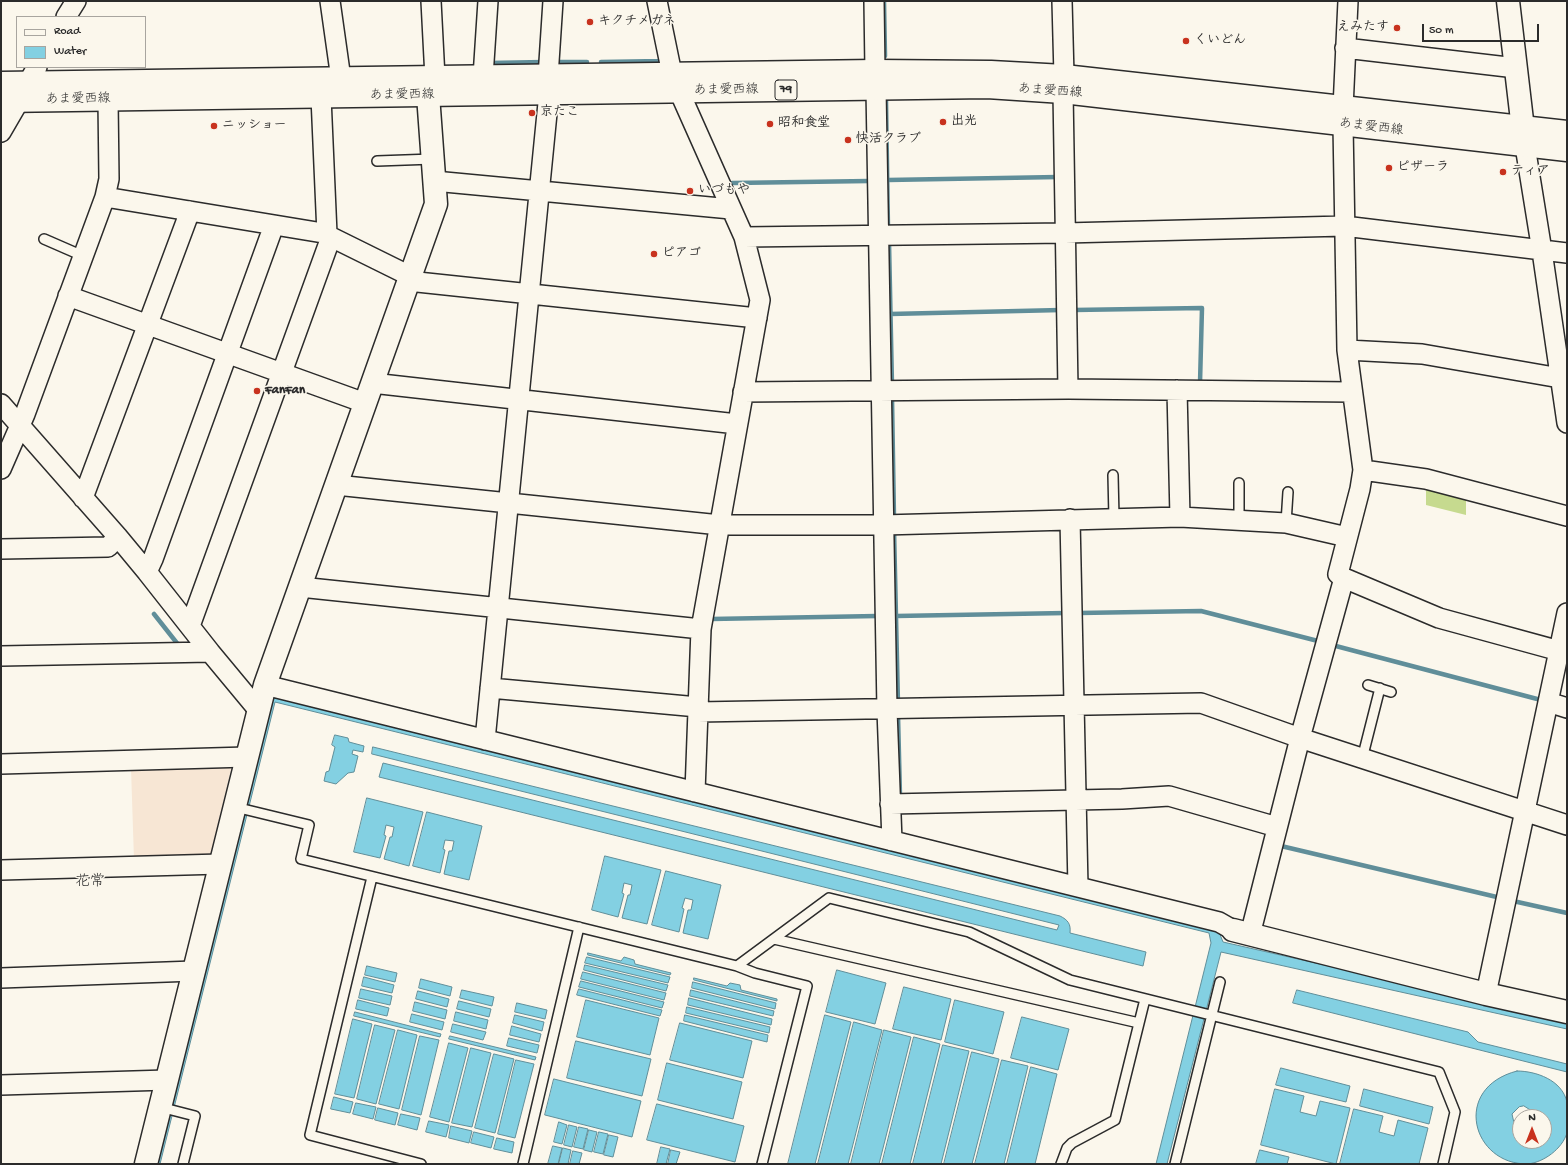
<!DOCTYPE html>
<meta charset="utf-8">
<style>
body{margin:0}
#map{position:relative;width:1568px;height:1165px;overflow:hidden;background:#fbf7ec;font-family:"Gochi Hand",sans-serif}
canvas{display:block}
.frame{position:absolute;inset:0;border:2px solid #2b2b2b;pointer-events:none}
.legend{position:absolute;left:16px;top:16px;width:130px;height:52px;box-sizing:border-box;background:#fbf7ec;border:1px solid #a8a59f;margin:0;padding:5px 7px;list-style:none;font-size:12px;color:#2b2b2b}
.legend li{display:flex;align-items:center;gap:8px;height:20px}
.legend b{width:20px;border:1px solid #a8a59f}
.north{position:absolute;left:1512px;top:1109px;width:40px;height:40px;box-sizing:border-box;background:#fbf7ec;border:1px solid #a8a59f;border-radius:50%;rotate:0deg;font-size:11px;font-weight:700;line-height:16px;text-align:center;color:#2b2b2b}
.north::after{content:'';display:block;margin:auto;width:14px;height:18px;background:#c8321e;clip-path:polygon(50% 0,100% 100%,50% 72%,0 100%)}
.scale{position:absolute;left:1422px;top:24px;width:117px;height:18px;box-sizing:border-box;border:2px solid #2b2b2b;border-top:0;padding-left:5px;font-size:12px;line-height:14px;white-space:nowrap;color:#2b2b2b;-webkit-text-stroke:3px #fbf7ec;paint-order:stroke}
</style>
<div id="map">
<canvas width="1568" height="1165"></canvas>
<div class="frame"></div>
<ul class="legend">
<li><b style="height:5px;background:#fbf7ec"></b>Road</li>
<li><b style="height:11px;background:#83d0e2"></b>Water</li>
</ul>
<div class="north">N</div>
<div class="scale">50 m</div>
</div>
<script>
const g = document.querySelector('canvas').getContext('2d');
g.lineJoin = 'round';
function paint(path, color) { g.fillStyle = color; g.fill(path, 'evenodd'); }
function stroke(path, color, width, dash) { g.strokeStyle = color; g.lineWidth = width; g.lineCap = dash ? 'butt' : 'round'; g.setLineDash(dash || []); g.stroke(path); }
function write(font, color, halo, rows, align = 'center') {
  g.font = font + ' "Gochi Hand","Klee One",sans-serif'; g.lineWidth = 3; g.setLineDash([]); g.textBaseline = 'middle'; g.strokeStyle = halo; g.fillStyle = color; for (const [text, x, y, turn = 0] of rows) {
    g.save(); g.translate(x, y); g.rotate((+turn || 0) * Math.PI / 180); g.textAlign = isNaN(turn) ? turn : align; if (halo) g.strokeText(text, 0, 0); g.fillText(text, 0, 0); g.restore();
  }
}
paint(new Path2D(`
 M228,765L231,769L211,853L208,859L134,860L131,768Z`), '#f7e6d4');
paint(new Path2D(`
 M1426,482L1470,500H1466V515L1426,505Z`), '#c6da8f');
const water = new Path2D(`
 M270,693L1217,927L1223,942L1567,1020V1029L1221,952L1167,1164H1156L1211,943L1209,933L275,702L160,1164H152Z
 M335,735L348,738L349,742L364,746L363,752L353,750L352,754L358,756L354,772L348,773L336,784L324,781L326,772L329,771L335,747L332,745Z
 M373,747L1060,916C1068,920 1071,924 1070,933L1146,952L1143,966L379,777L383,763L1057,930L1059,925L372,754Z
 M367,798L423,812L409,866L384,859L390,837H392L394,827L386,825L384,835L386,836L380,858L354,852Z
 M427,812L482,826L469,880L444,874L449,851H452L454,841L445,840L443,849L445,850L440,873L413,866Z
 M605,856L661,870L647,924L622,918L628,895H630L632,885L624,883L622,893L624,894L618,917L592,910Z
 M666,871L721,885L708,939L683,933L688,910H691L693,900L685,898L682,908L684,909L679,932L652,925Z
 M588,953L621,961L624,957L634,960L635,964L671,973L670,975L588,955Z
 M587,957L670,977L668,983L585,963Z
 M585,965L668,985L666,991L584,970Z
 M367,966L397,973L395,982L365,975Z
 M837,970L886,983L875,1024L826,1012Z
 M583,972L666,993L664,1000L581,979Z
 M364,977L394,985L392,993L362,986Z
 M694,978L727,986L730,983L740,985L741,990L777,999V1001L694,980Z
 M421,979L452,987L450,996L419,988Z
 M581,981L664,1002L662,1008L579,987Z
 M693,982L776,1003L775,1009L692,988Z
 M904,987L951,999L941,1040L893,1029Z
 M361,989L392,996L390,1005L359,998Z
 M579,989L662,1010L660,1016L577,995Z
 M462,990L494,997L492,1006L460,998Z
 M691,990L774,1011L773,1016L690,996Z
 M1297,990L1468,1032L1478,1042L1567,1064V1072L1293,1003Z
 M418,991L449,999L447,1007L416,999Z
 M689,998L772,1019L771,1025L688,1005Z
 M358,1000L389,1008L387,1016L356,1009Z
 M586,1000L659,1018L650,1055L577,1037Z
 M955,1000L1004,1012L993,1054L945,1042Z
 M459,1001L491,1009L489,1017L457,1009Z
 M415,1002L447,1010L445,1019L413,1011Z
 M517,1003L547,1010L545,1019L515,1012Z
 M687,1007L770,1027L769,1033L686,1013Z
 M355,1012L441,1034L440,1037L354,1016Z
 M456,1012L488,1020L486,1029L454,1021Z
 M412,1014L444,1022L442,1030L410,1022Z
 M515,1015L544,1022L542,1031L513,1023Z
 M685,1015L768,1035L767,1042L684,1021Z
 M825,1015L851,1022L815,1164H788Z
 M1022,1017L1069,1029L1058,1070L1011,1058Z
 M353,1019L372,1024L354,1098L335,1094Z
 M854,1022L882,1030L848,1164H818Z
 M680,1023L752,1041L743,1078L670,1060Z
 M453,1024L486,1032L483,1040L451,1032Z
 M375,1025L395,1030L376,1104L357,1099Z
 M512,1026L541,1034L539,1042L510,1035Z
 M398,1030L417,1035L399,1109L379,1104Z
 M884,1030L911,1037L879,1164H851Z
 M420,1036L439,1040L421,1115L402,1110Z
 M450,1036L536,1057L535,1060L449,1039Z
 M914,1037L940,1044L910,1164H882Z
 M509,1038L539,1045L537,1053L507,1046Z
 M576,1041L651,1059L642,1096L567,1078Z
 M449,1043L468,1048L449,1122L430,1117Z
 M943,1045L969,1051L941,1164H913Z
 M471,1048L491,1053L472,1127L452,1123Z
 M972,1052L999,1059L972,1164H944Z
 M494,1054L514,1059L495,1133L475,1128Z
 M516,1060L534,1064L515,1138L498,1134Z
 M1002,1060L1028,1066L1004,1164H975Z
 M667,1063L742,1082L733,1119L658,1100Z
 M1031,1067L1057,1074L1035,1164H1007Z
 M1281,1068L1350,1086L1346,1102L1276,1085Z
 M1517,1071C1536,1071 1562,1080 1567,1102C1568,1107 1567,1113 1567,1118C1567,1122 1568,1128 1567,1133C1562,1149 1544,1162 1528,1164C1472,1165 1451,1088 1517,1071ZM1524,1106L1532,1111L1533,1117H1544V1141H1520V1128L1514,1123L1512,1114L1519,1107Z
 M554,1079L641,1101L632,1137L545,1115Z
 M1275,1089L1304,1096L1300,1112L1316,1116L1320,1101L1350,1108L1336,1164L1261,1145Z
 M1364,1089L1433,1107L1429,1124L1360,1106Z
 M334,1097L353,1102L350,1113L331,1109Z
 M356,1103L376,1107L373,1119L353,1114Z
 M657,1104L744,1126L735,1162L647,1140Z
 M378,1108L398,1113L395,1125L375,1120Z
 M1354,1109L1383,1116L1379,1132L1394,1136L1398,1120L1428,1128L1419,1164H1340Z
 M401,1114L420,1118L417,1130L398,1125Z
 M429,1121L449,1125L446,1137L426,1132Z
 M559,1122L567,1125L562,1144L554,1142Z
 M569,1125L577,1127L572,1147L564,1145Z
 M451,1126L472,1131L469,1143L449,1138Z
 M579,1127L588,1129L583,1149L574,1147Z
 M589,1130L597,1132L592,1152L584,1150Z
 M474,1132L494,1137L491,1148L471,1143Z
 M599,1132L608,1134L603,1154L594,1152Z
 M609,1135L618,1137L613,1157L604,1155Z
 M497,1138L514,1142L512,1153L494,1149Z
 M553,1146L562,1148L558,1164H548Z
 M661,1147L670,1149L666,1164H657Z
 M563,1148L571,1150L568,1164H559Z
 M671,1150L680,1152L676,1164H668Z
 M1260,1150L1289,1157L1287,1164H1256Z
 M573,1151L582,1153L579,1164H570Z`);
paint(water, '#83d0e2');
stroke(water, '#608e99', 1);
stroke(new Path2D(`
 M884,1L885,56
 M558,62H587
 M601,62L661,61V57
 M489,63L544,62
 M886,101L888,229
 M888,180L1058,177
 M732,183L869,181
 M889,242L892,385
 M1074,310L1202,308L1200,383
 M890,314L1061,310
 M892,398L894,518
 M894,529L898,704
 M1079,613L1201,611L1318,641
 M154,614L180,647
 M896,616L1066,613
 M711,619L877,616
 M1332,645L1541,700
 M898,715L900,796
 M1281,846L1501,898
 M1513,901L1567,913`), '#608e99', 4.5);
const service = new Path2D(`
 M377,161L433,159
 M44,239L83,256
 M1113,475L1114,518
 M1239,483V520
 M1286,523L1288,492
 M1368,685L1391,692
 M1362,759L1380,688
 M235,807L309,825L301,859L737,966L829,898L969,932L1070,980L1439,1072L1455,1112L1443,1164
 M372,877L310,1135L421,1164
 M774,939L1139,1023
 M737,966L755,973L807,986L762,1164
 M160,1107L195,1116L183,1164
 M523,1164L579,927
 M1061,1164L1067,1148L1072,1143L1115,1120L1145,999
 M1175,1164L1220,982`);
const minor = new Path2D(`
 M330,1L341,79
 M431,1L435,78
 M657,1L672,74
 M874,1L875,71
 M1062,1L1064,76
 M66,17L76,1
 M1345,48L1516,68
 M483,77L488,1
 M548,77L553,1
 M28,83L37,67
 M876,89L887,710L892,841
 M679,91L744,237L760,300L701,629L695,792
 M1063,92L1068,389
 M321,97L327,234
 M1343,108L1348,1
 M1,132L19,101
 M1525,146L1542,251L1567,423
 M434,181L731,209
 M105,197L323,233L410,276
 M744,237L1065,233L1344,226L1567,253
 M408,281L757,318
 M68,296L365,403
 M1347,350L1422,354L1560,378
 M372,383L737,424
 M1177,390L1180,517
 M743,392L1068,389L1351,392
 M1,404L118,537
 M1,469L25,414L105,197L109,179L108,100
 M1363,470L1426,479L1567,516
 M336,485L720,525H883L1180,517L1286,523L1347,537
 M83,498L190,211
 M1070,519L1078,887
 M1,549L108,547L118,537L147,572L153,559L274,225
 M147,572L210,652
 M1344,578L1439,618L1567,653
 M300,587L701,629
 M190,626L331,237
 M1,656L210,652L259,711
 M265,685L1219,922L1233,930
 M490,688L698,707
 M1548,702L1567,708
 M698,712L1201,703L1300,738L1567,825
 M485,740L549,93
 M1,764L247,757
 M890,804L1122,799L1169,796L1277,827
 M1,870L221,864
 M1250,935L1300,738L1344,578L1338,574L1360,489L1363,470L1347,350L1343,125
 M1,978L194,971
 M1486,994L1567,613
 M1,1085L167,1080`);
const tertiary = new Path2D(`
 M1508,1L1525,146
 M1233,930L1486,994L1567,1012
 M146,1164L265,685L436,204L428,95L435,78`);
const primary = new Path2D(`
 M1,83L875,71L991,72L1064,76L1567,132
 M1,101L987,87L1063,92L1567,150`);
stroke(service, '#2b2b2b', 12);
stroke(minor, '#2b2b2b', 22);
stroke(tertiary, '#2b2b2b', 25);
stroke(primary, '#2b2b2b', 25);
stroke(service, '#fbf7ec', 9);
stroke(minor, '#fbf7ec', 19);
stroke(tertiary, '#fbf7ec', 22);
stroke(primary, '#fbf7ec', 22);
for (const [x, y, r, color] of [
 [590,22,4,"#c8321e"],
 [1397,28,4,"#c8321e"],
 [1186,41,4,"#c8321e"],
 [532,113,4,"#c8321e"],
 [943,122,4,"#c8321e"],
 [770,124,4,"#c8321e"],
 [214,126,4,"#c8321e"],
 [848,140,4,"#c8321e"],
 [1389,168,4,"#c8321e"],
 [1503,172,4,"#c8321e"],
 [690,191,4,"#c8321e"],
 [654,254,4,"#c8321e"],
 [257,391,4,"#c8321e"]
]) { const dot = new Path2D(); dot.arc(x, y, r, 0, 2 * Math.PI); g.fillStyle = color; g.fill(dot); stroke(dot, '#fbf7ec', 1.5); }
for (const [x, y, w] of [
 [786,90,22]
]) { const box = new Path2D(); box.roundRect(x - w / 2, y - 10, w, 20, 3); g.fillStyle = '#fbf7ec'; g.fill(box); stroke(box, '#2b2b2b', 1); }
write('bold 12px', '#2b2b2b', null, [
 ["79",786,90]
]);
write('bold 13px', '#2b2b2b', '#fbf7ec', [
 ["キクチメガネ",598,22],
 ["えみたす",1389,28,"right"],
 ["くいどん",1194,41],
 ["京たこ",540,113],
 ["出光",951,122],
 ["昭和食堂",778,124],
 ["ニッショー",222,126],
 ["快活クラブ",856,140],
 ["ピザーラ",1397,168],
 ["ティア",1511,172],
 ["いづもや",698,191],
 ["ピアゴ",662,254],
 ["FanFan",265,391]
], 'left');
write('13px', '#2b2b2b', '#fbf7ec', [
 ["あま愛西線",726,91,-1],
 ["あま愛西線",1050,92,4],
 ["あま愛西線",402,96,-1],
 ["あま愛西線",78,100,-1],
 ["あま愛西線",1371,128,7]
]);
write('15px', '#2b2b2b', '#fbf7ec', [
 ["花常",90,883]
]);
</script>
